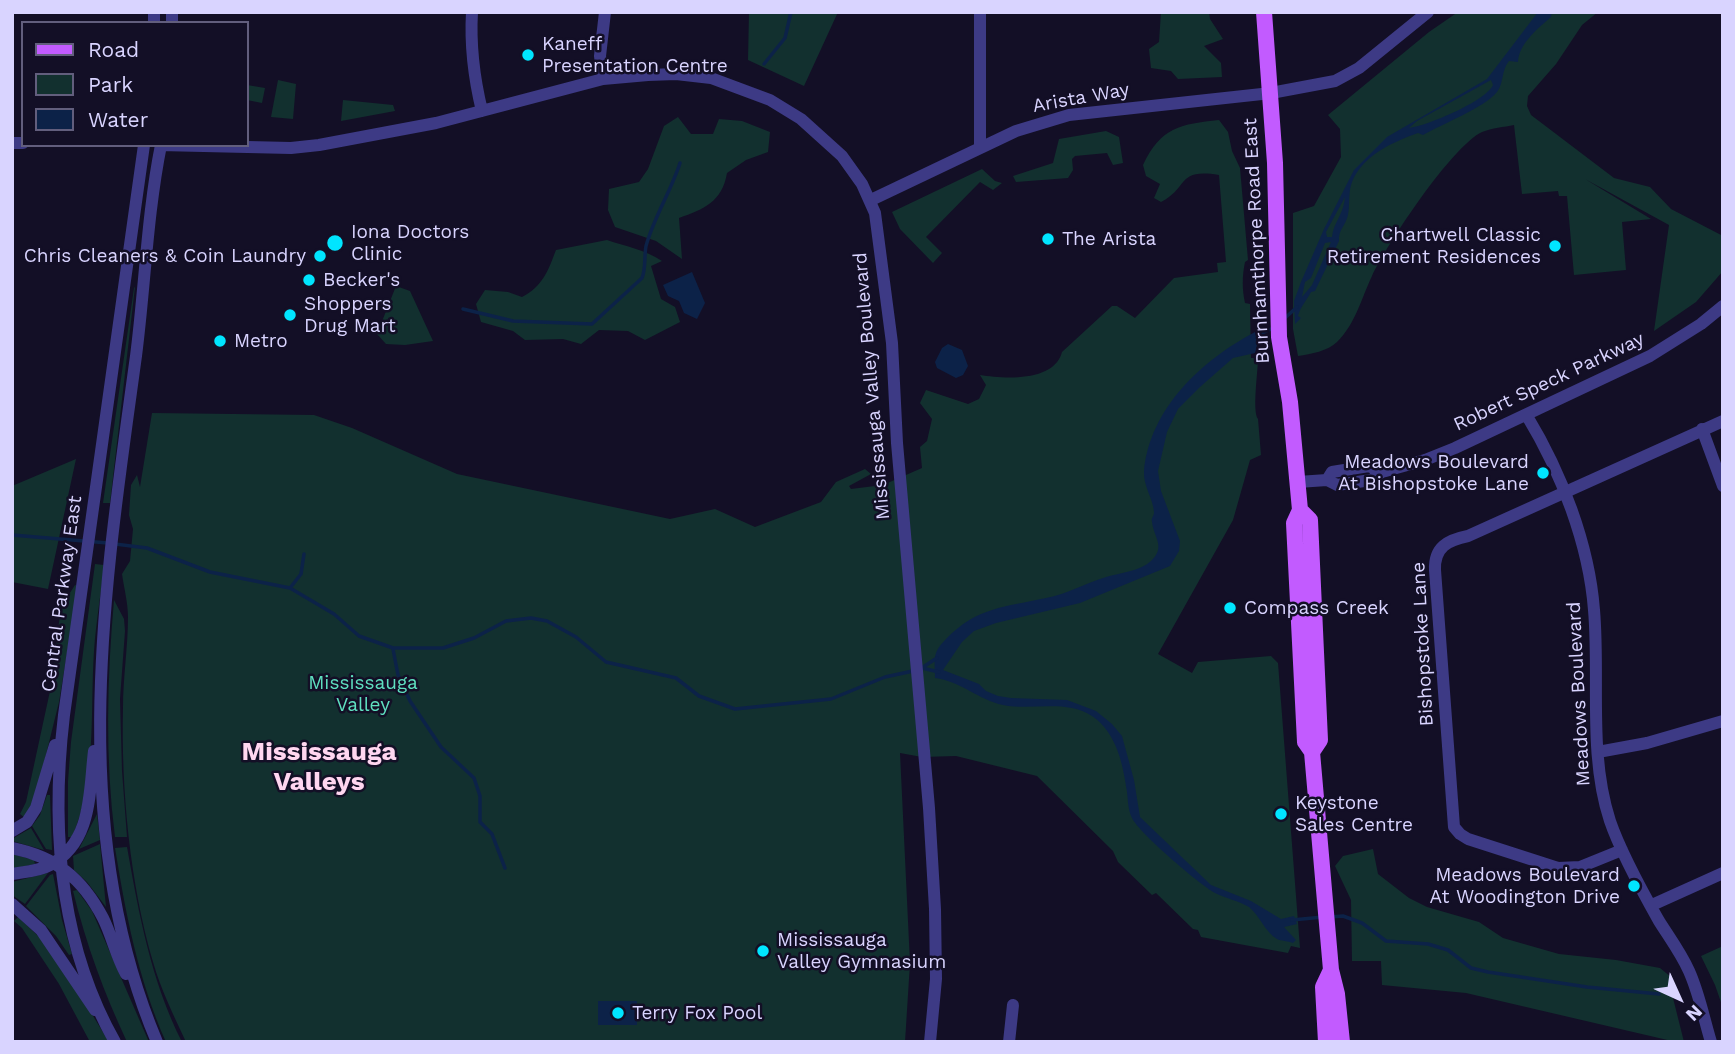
<!DOCTYPE html>
<style>
body{margin:0}
#map{position:relative;width:1735px;height:1054px;overflow:hidden;background:#130f26;font-family:"Work Sans",sans-serif}
canvas{display:block}
.frame{position:absolute;inset:0;border:14px solid #d9d4ff;pointer-events:none}
.legend{position:absolute;left:21px;top:21px;width:228px;height:126px;box-sizing:border-box;background:#130f26;border:2px solid #625e7d;margin:0;padding:9px 12px;list-style:none;font-size:21px;color:#d9d4ff}
.legend li{display:flex;align-items:center;gap:14px;height:35px}
.legend b{width:35px;border:2px solid #625e7d}
.north{position:absolute;left:1644px;top:963px;width:70px;height:70px;-webkit-text-stroke:5px #130f26;paint-order:stroke;rotate:135deg;font-size:19px;font-weight:700;line-height:28px;text-align:center;color:#d9d4ff}
.north::after{content:'';display:block;margin:auto;width:24px;height:32px;background:#d9d4ff;clip-path:polygon(50% 0,100% 100%,50% 72%,0 100%)}
</style>
<div id="map">
<canvas width="1735" height="1054"></canvas>
<div class="frame"></div>
<ul class="legend">
<li><b style="height:9px;background:#c25bff"></b>Road</li>
<li><b style="height:19px;background:#12302f"></b>Park</li>
<li><b style="height:19px;background:#0c2248"></b>Water</li>
</ul>
<div class="north">N</div>
</div>
<script>
const g = document.querySelector('canvas').getContext('2d');
g.lineJoin = 'round';
function paint(path, color) { g.fillStyle = color; g.fill(path, 'evenodd'); }
function stroke(path, color, width, dash) { g.strokeStyle = color; g.lineWidth = width; g.lineCap = dash ? 'butt' : 'round'; g.setLineDash(dash || []); g.stroke(path); }
function write(font, color, halo, rows, align = 'center') {
  g.font = font + ' "Work Sans",sans-serif'; g.lineWidth = 5; g.setLineDash([]); g.textBaseline = 'middle'; g.strokeStyle = halo; g.fillStyle = color; for (const [text, x, y, turn = 0] of rows) {
    g.save(); g.translate(x, y); g.rotate((+turn || 0) * Math.PI / 180); g.textAlign = isNaN(turn) ? turn : align; if (halo) g.strokeText(text, 0, 0); g.fillText(text, 0, 0); g.restore();
  }
}
paint(new Path2D(`
 M749,12H838L804,86L748,60Z
 M1161,12H1209L1210,19L1223,39L1204,46L1221,63L1222,77L1178,79L1171,71L1151,68L1149,49L1159,42Z
 M1458,12H1598L1582,25L1556,64L1528,96L1527,106L1531,115L1614,178L1650,187L1671,209L1723,236V271L1696,302L1654,331L1669,225L1585,179L1651,219L1622,222L1626,270L1574,275L1567,196H1559L1558,191L1522,194L1514,125C1504,127 1492,128 1482,132C1452,146 1387,244 1372,276C1361,299 1356,323 1337,342C1328,351 1311,354 1298,356L1293,329V213L1314,206L1341,157L1340,129L1328,115L1429,32Z
 M278,80L296,84L293,119L271,117Z
 M247,85L265,88L262,103L247,100Z
 M343,100L393,105L395,111L341,121Z
 M678,117L691,134H713L719,119L742,121L770,132L768,152L746,160L727,173C722,202 704,209 679,218L682,259L656,241L615,227L608,210L609,189L639,182L648,169L664,126Z
 M1219,120L1228,132L1232,151L1240,168L1248,260L1245,262C1242,276 1242,290 1245,303L1250,304L1251,358H1258C1258,372 1252,411 1258,419L1261,455L1250,460L1233,520L1158,654L1192,673L1198,662L1271,656L1278,663L1300,948L1291,946L1288,953L1201,937L1198,930L1193,929L1156,893L1152,895L1118,862L1113,851L1037,776L956,756L922,757L900,753L910,963L905,1042H186C174,1016 161,990 153,962C130,884 121,790 123,708C123,677 128,647 128,617C128,603 124,588 122,574L130,561L133,529L129,515L131,485L137,475L140,487L152,413L314,415L352,428L457,474L670,519L715,509L755,527L821,502L836,482L865,469L871,474L849,486L851,489L883,485L922,468L920,447L927,441L932,419L920,403L926,390L968,404L979,399L986,385L980,375C1005,379 1054,382 1062,352L1112,306H1117L1135,318L1174,278L1218,272L1217,263L1226,262L1219,175C1176,168 1189,188 1161,202L1154,198L1160,184L1146,176L1143,165C1161,127 1181,124 1219,120Z
 M1106,131L1119,137L1123,163L1113,165L1107,153L1075,156L1072,159L1073,170L1068,178L1016,182L1013,176L1053,163L1059,139Z
 M982,169L995,181L1002,183L993,190L980,182L926,237L942,253L933,263L900,229L892,212Z
 M607,240C627,247 644,249 662,261L651,266L661,299L675,307L680,322L645,340L628,331L599,330L581,344L563,339L525,340L513,331L481,322L476,304L485,290L508,292L522,297C543,286 548,271 556,250Z
 M396,286L410,291L433,341L405,345L386,344L377,334Z
 M135,287L110,503H103L134,288Z
 M76,459L48,589L12,582V486Z
 M95,564L104,565C101,594 96,622 94,651C90,712 97,780 72,837H68V781L71,742Z
 M75,585L78,586L59,702L35,799L25,818L20,814L26,802L50,691L61,607Z
 M114,600L124,619L125,631L120,699L122,771L127,837H115C105,758 107,679 114,600Z
 M47,795H50L52,850L46,849L32,826L40,815Z
 M97,814L100,840L79,849Z
 M31,828L44,850L12,841V839Z
 M100,844L106,907L87,882L74,870L73,856Z
 M127,847C139,914 151,981 182,1042H166C138,979 126,915 115,848Z
 M1373,849L1378,874L1409,898L1427,907L1479,922L1503,938L1559,954L1616,960L1660,968L1671,977L1672,994L1684,1042H1676L1466,993L1382,985L1381,961H1352L1351,900L1335,866L1343,856Z
 M12,854L34,860L35,864L12,869Z
 M48,873L25,904L12,895V882Z
 M53,874L62,920L72,954L69,955L56,936L26,906L50,875Z
 M77,890L92,911L149,1042H127C104,993 86,944 73,891Z
 M18,917L52,949L109,1042H90L59,984L22,928L14,921Z
 M1723,946V1008L1715,985L1701,956Z`), '#12302f');
paint(new Path2D(`
 M1538,12H1552L1551,17C1536,30 1519,44 1518,62L1509,61C1501,71 1504,83 1497,92C1484,108 1442,124 1423,135L1418,133C1393,142 1363,155 1352,182C1348,192 1350,205 1348,215C1346,225 1338,230 1339,241L1315,291L1311,292C1307,300 1300,307 1298,316L1301,318L1295,324L1294,301L1301,282L1324,229L1354,170L1387,137L1487,79ZM1491,80L1493,85C1486,101 1427,126 1409,128L1417,121ZM1345,197C1344,214 1333,223 1332,237H1327L1326,232ZM1331,242L1312,285L1302,297L1305,282L1311,278L1325,243Z
 M692,272L705,303L697,319L684,313L679,301L668,296L663,285Z
 M1255,332L1258,342L1255,353L1233,358L1200,387L1178,409L1167,432L1158,471L1161,491L1180,541L1179,551L1170,566L1080,603L996,623L974,631L962,642L943,670L979,684L986,691L998,696L1011,698L1067,700L1096,711L1112,724L1122,736L1134,780L1140,817L1211,885L1251,901L1281,919L1294,916L1297,924L1284,927L1296,940L1293,943C1288,941 1281,941 1277,939C1265,932 1260,916 1249,907C1239,901 1225,898 1215,893C1199,884 1139,833 1132,818C1128,810 1128,800 1127,792C1123,765 1117,733 1092,716C1066,699 1032,711 1003,705C979,700 960,681 935,678C935,671 934,664 935,657C936,650 941,644 946,639C977,607 1005,607 1046,598C1067,594 1086,583 1106,577C1120,573 1140,571 1151,561C1166,547 1154,538 1152,522C1151,517 1154,517 1154,512C1153,498 1143,486 1144,471C1150,408 1202,360 1255,332Z
 M948,344L962,350L968,366L963,375L956,378L937,368L935,362L942,348Z
 M598,1001H637V1025H598Z`), '#0c2248');
stroke(new Path2D(`
 M764,64L785,38L791,12
 M463,309L513,321L592,324L642,278C646,269 644,257 646,246C654,217 671,191 680,163
 M1285,318L1297,307
 M1252,338L1273,328
 M12,535L108,543
 M115,544L147,548L210,572L290,588L334,614L359,636L393,648H443L474,638L506,621L531,618L547,621L576,637L606,662L676,678L699,696L735,709L831,699L885,677L913,671
 M290,588L301,574L304,554
 M393,649L398,675L410,701L441,747L474,778L480,796V822L492,834L505,868
 M922,668L939,672
 M920,669L937,658
 M1330,917L1343,916L1362,923L1386,941L1428,944L1448,950L1471,968L1488,972L1587,987L1659,994
 M1292,920L1323,917`), '#0c2248', 3.5);
stroke(new Path2D(`
 M472,12C470,46 474,78 482,111
 M154,23V12
 M172,23V12
 M603,79L600,56L605,12
 M12,143H23
 M160,145L291,148L319,145L436,123L603,79L648,75L676,74L711,78L770,100L801,119L842,156L862,184L875,213L892,343L897,443L929,808L935,909L936,979L930,1042
 M980,146V12
 M871,200L1016,131L1069,115L1271,93L1335,81L1359,68L1428,12
 M1527,416C1561,472 1589,544 1594,610C1600,679 1588,754 1610,821C1621,853 1642,891 1659,921C1669,937 1681,953 1689,971C1699,993 1704,1019 1711,1042
 M1702,429L1723,486
 M1327,480L1332,472L1369,466L1382,472
 M1298,482L1327,480L1337,485L1371,480L1382,472L1425,460L1455,448L1650,356L1701,324L1723,306
 M1598,752L1647,743L1723,721
 M12,831L27,822L36,808L55,745
 M12,848C56,857 82,878 103,918C112,936 116,956 126,974
 M1622,850L1580,867L1558,868L1468,839L1460,834L1454,827L1435,570C1434,547 1448,540 1468,536L1723,421
 M12,874C24,872 40,871 50,865C93,842 89,791 94,751
 M12,904L41,930L95,1010
 M1652,905L1723,873
 M115,1042C59,943 51,825 64,715L144,145
 M157,1042C65,825 105,582 136,356C145,286 147,215 161,145
 M1009,1042L1013,1005`), '#3d3a85', 12);
stroke(new Path2D(`
 M1264,12L1275,163L1279,337L1290,402L1300,510L1294,523L1305,742L1312,752L1331,970L1337,994L1342,1042
 M1300,510L1310,520L1320,740L1312,752
 M1326,1042L1323,987L1331,970`), '#c25bff', 16);
for (const [x, y, r, color] of [
 [528,55,7,"#00e5ff"],
 [1048,239,7,"#00e5ff"],
 [335,243,9,"#00e5ff"],
 [1555,246,7,"#00e5ff"],
 [320,256,7,"#00e5ff"],
 [309,280,7,"#00e5ff"],
 [290,315,7,"#00e5ff"],
 [220,341,7,"#00e5ff"],
 [1543,473,7,"#00e5ff"],
 [1230,608,7,"#00e5ff"],
 [1281,814,7,"#00e5ff"],
 [1634,886,7,"#00e5ff"],
 [763,951,7,"#00e5ff"],
 [618,1013,7,"#00e5ff"]
]) { const dot = new Path2D(); dot.arc(x, y, r, 0, 2 * Math.PI); g.fillStyle = color; g.fill(dot); stroke(dot, '#130f26', 2.5); }
write('19px', '#d9d4ff', '#130f26', [
 ["Kaneff",542,44],
 ["Presentation Centre",542,66],
 ["Iona Doctors",351,232],
 ["Clinic",351,254],
 ["Chartwell Classic",1541,235,"right"],
 ["Retirement Residences",1541,257,"right"],
 ["The Arista",1062,239],
 ["Chris Cleaners & Coin Laundry",306,256,"right"],
 ["Becker's",323,280],
 ["Shoppers",304,304],
 ["Drug Mart",304,326],
 ["Metro",234,341],
 ["Meadows Boulevard",1529,462,"right"],
 ["At Bishopstoke Lane",1529,484,"right"],
 ["Compass Creek",1244,608],
 ["Keystone",1295,803],
 ["Sales Centre",1295,825],
 ["Meadows Boulevard",1620,875,"right"],
 ["At Woodington Drive",1620,897,"right"],
 ["Mississauga",777,940],
 ["Valley Gymnasium",777,962],
 ["Terry Fox Pool",632,1013]
], 'left');
write('19px', '#d9d4ff', '#130f26', [
 ["Arista Way",1081,98,-10],
 ["Burnhamthorpe Road East",1257,241,-93],
 ["Robert Speck Parkway",1549,382,-25],
 ["Mississauga Valley Boulevard",872,386,-95],
 ["Central Parkway East",62,594,-82],
 ["Bishopstoke Lane",1423,644,-93],
 ["Meadows Boulevard",1579,694,-93]
]);
write('19px', '#5fe0c0', '#130f26', [
 ["Mississauga",363,683],
 ["Valley",363,705]
]);
write('bold 26px', '#ffd6f0', '#130f26', [
 ["Mississauga",319,752],
 ["Valleys",319,782]
]);
</script>
